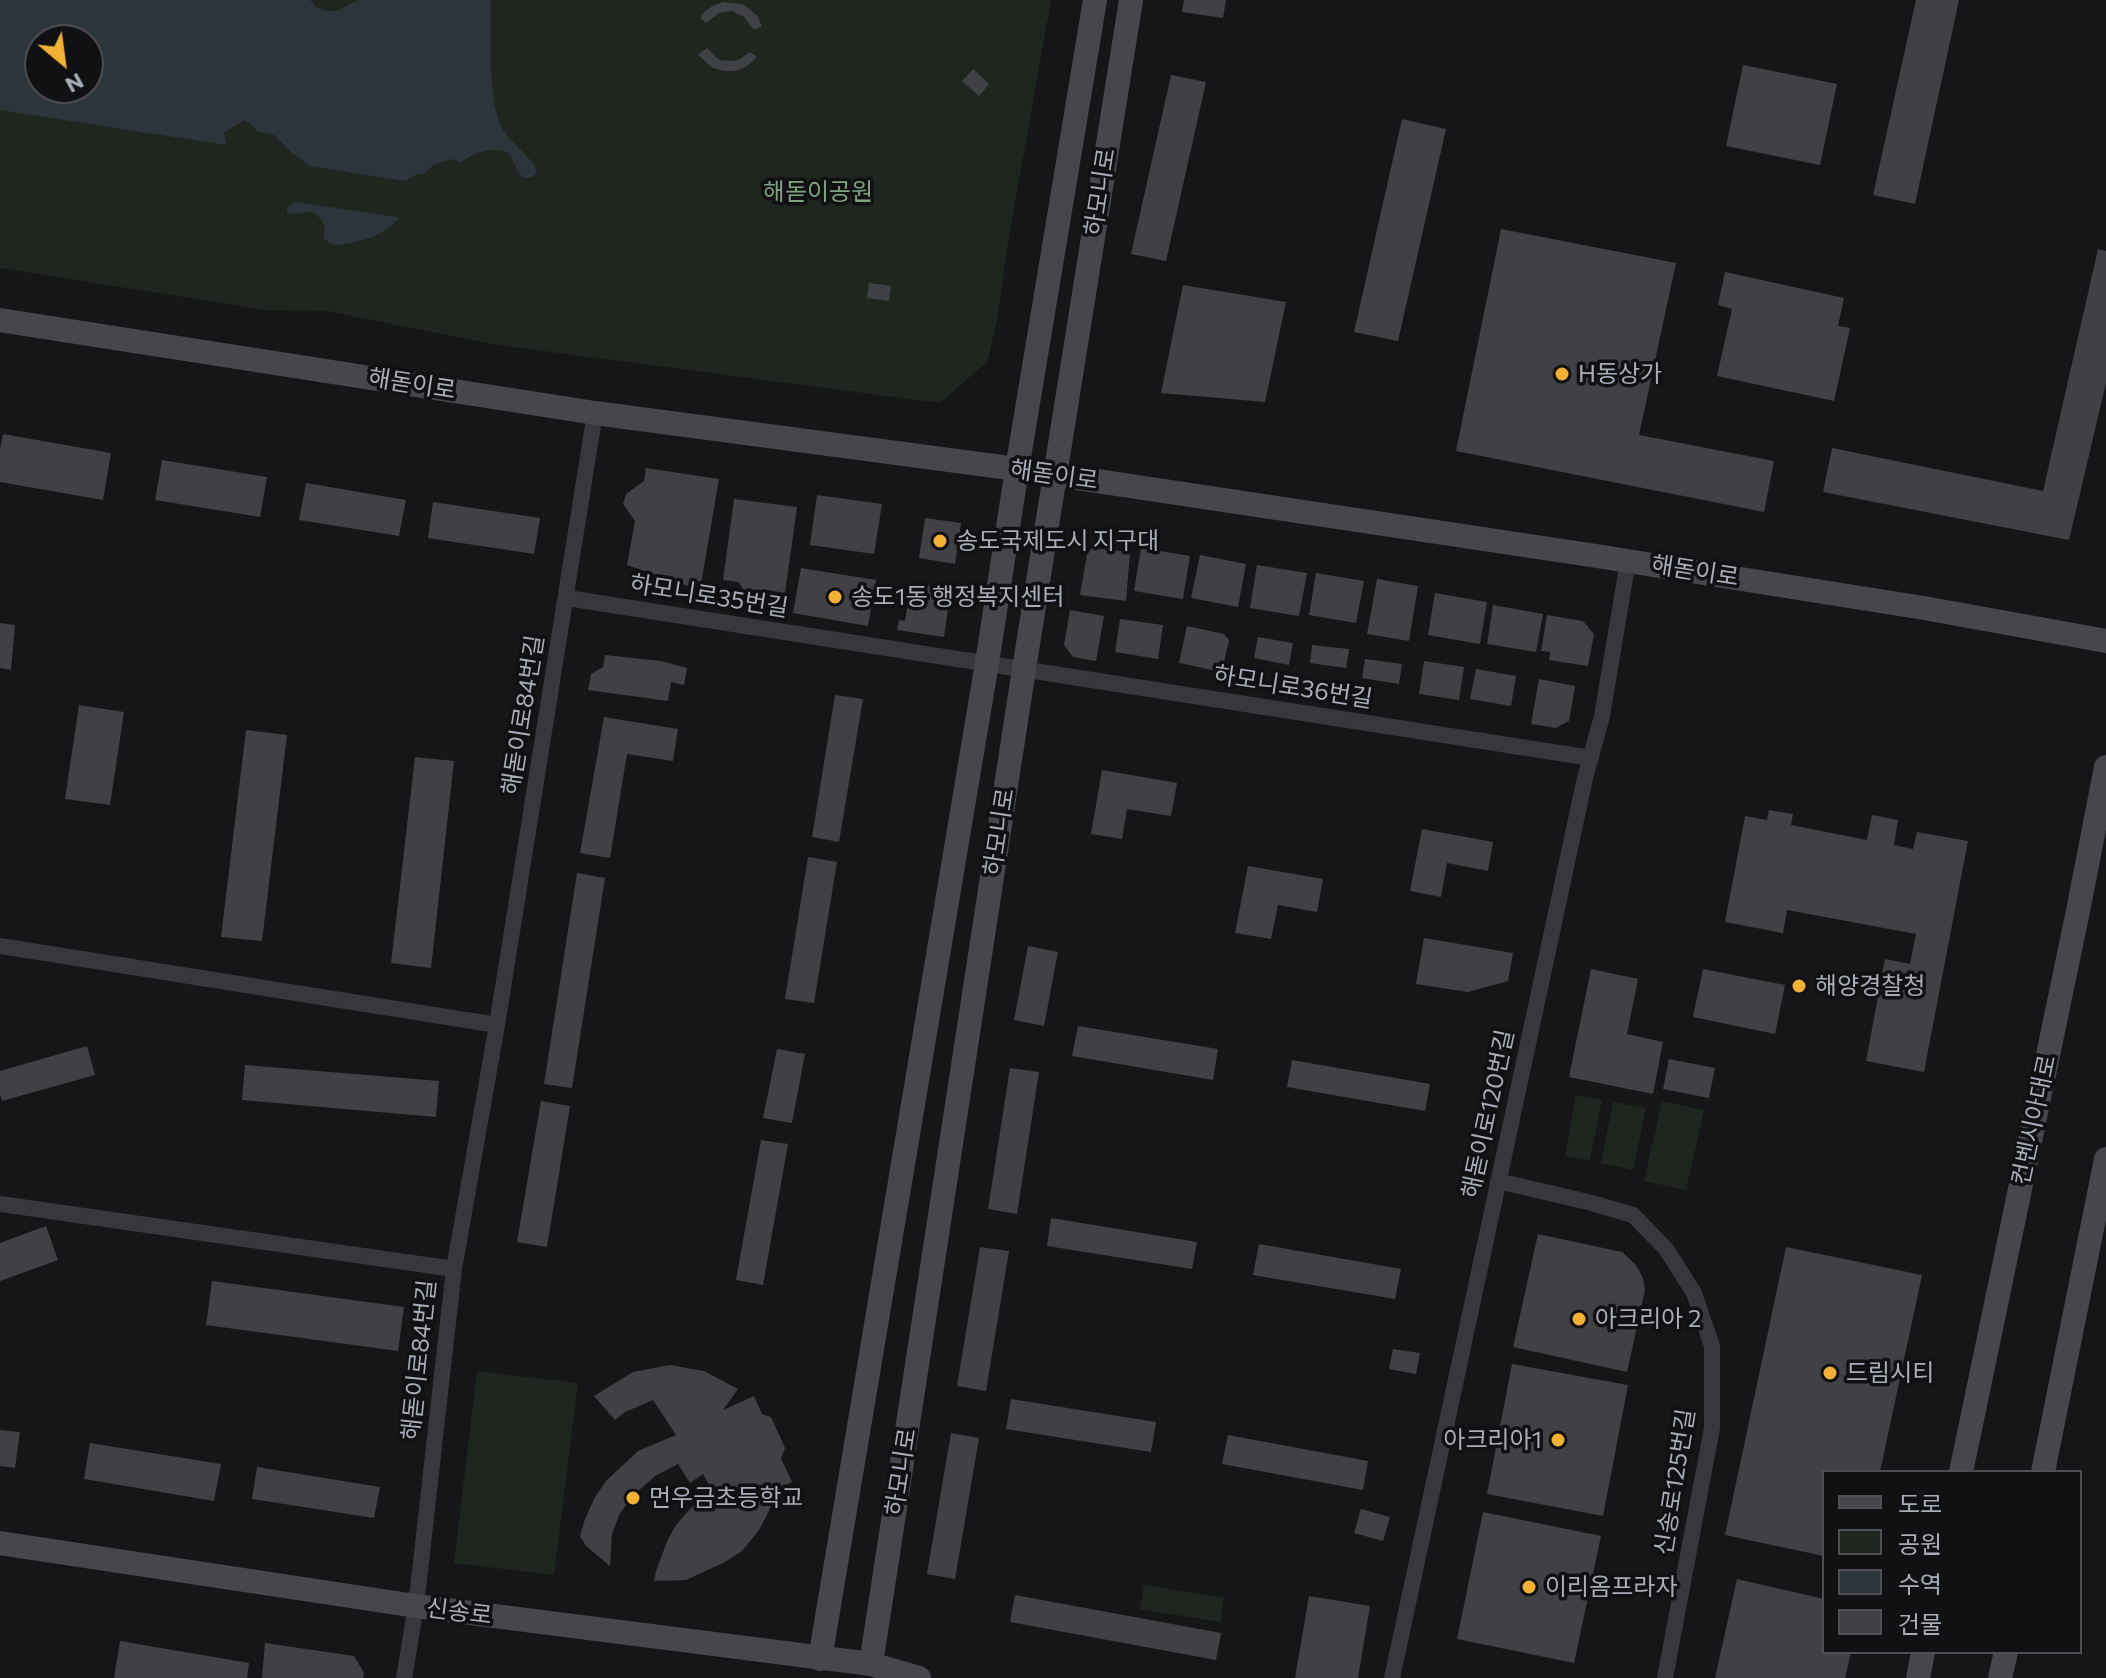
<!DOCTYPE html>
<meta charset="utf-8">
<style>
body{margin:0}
#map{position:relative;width:2106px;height:1678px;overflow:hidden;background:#161618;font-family:Commissioner,"Noto Sans KR",sans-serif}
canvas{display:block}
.legend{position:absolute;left:1822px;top:1470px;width:260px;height:184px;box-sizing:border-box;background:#111113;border:2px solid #4d4f55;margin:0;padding:10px 14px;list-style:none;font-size:24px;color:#a8adb8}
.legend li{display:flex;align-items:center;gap:16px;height:40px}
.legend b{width:40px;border:2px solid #4d4f55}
.north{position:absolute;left:24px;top:24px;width:80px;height:80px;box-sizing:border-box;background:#111113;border:2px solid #4d4f55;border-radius:50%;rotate:151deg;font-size:22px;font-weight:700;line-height:32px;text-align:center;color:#a8adb8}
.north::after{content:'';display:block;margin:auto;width:28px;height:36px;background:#f2b134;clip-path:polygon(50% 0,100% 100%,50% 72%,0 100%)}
</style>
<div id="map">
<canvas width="2106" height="1678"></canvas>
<ul class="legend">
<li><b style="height:10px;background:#45474d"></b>도로</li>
<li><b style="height:22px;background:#1e261f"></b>공원</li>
<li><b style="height:22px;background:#2c353c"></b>수역</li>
<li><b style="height:22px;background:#404145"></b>건물</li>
</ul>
<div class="north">N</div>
</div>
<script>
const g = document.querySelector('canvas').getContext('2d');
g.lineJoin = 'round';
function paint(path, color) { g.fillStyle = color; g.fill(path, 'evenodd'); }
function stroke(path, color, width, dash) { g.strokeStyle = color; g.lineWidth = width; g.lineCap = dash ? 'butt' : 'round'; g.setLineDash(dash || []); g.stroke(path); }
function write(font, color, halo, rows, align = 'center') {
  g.font = font + ' Commissioner,"Noto Sans KR",sans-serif'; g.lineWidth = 7; g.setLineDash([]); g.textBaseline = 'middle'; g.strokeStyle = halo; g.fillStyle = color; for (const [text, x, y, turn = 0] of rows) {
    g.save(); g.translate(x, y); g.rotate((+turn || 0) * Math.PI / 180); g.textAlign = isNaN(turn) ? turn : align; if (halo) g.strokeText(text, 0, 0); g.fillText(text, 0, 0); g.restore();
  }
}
paint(new Path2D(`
 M0,0H1051L1007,248L997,321L987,362L940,403L498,345L326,311L266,310L0,268ZM40,40H88V88H40Z
 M1576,1095L1602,1100L1590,1160L1565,1156Z
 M1662,1101L1704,1110L1686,1190L1644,1181Z
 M1613,1102L1646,1108L1633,1170L1601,1163Z
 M477,1371L578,1383L554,1575L454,1563Z
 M1144,1585L1224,1598L1220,1622L1140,1609Z`), '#1e261f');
paint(new Path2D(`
 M0,0H310L316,7L327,11H337L358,0H491C491,32 488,96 500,124C509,144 534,157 537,173L532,177L524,178L519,173L509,153C493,145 473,153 460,163L453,159L441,162L432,166L425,173L415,175L405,181L310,166L292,153L274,135L257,131L251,124L244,120L224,133L226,145L0,110ZM40,40H88V88H40Z
 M295,202L397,217L399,218C385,236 358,243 336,245L330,243L323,238L325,226L316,213C306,209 297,216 287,213V208Z`), '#2c353c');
paint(new Path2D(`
 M1184,0H1226L1223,18L1182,12Z
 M1916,0H1959L1915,204L1873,195Z
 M724,2L742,4L750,9L757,16L762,26L754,30L744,17L732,11L719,13L706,23L700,18L705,11L714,5Z
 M707,48L719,60L733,61L740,59L750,52L757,57L746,67L735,71H724L713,68L698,55Z
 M1743,65L1837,84L1820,165L1726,146Z
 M973,69L989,84L979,96L962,81Z
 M1171,75L1206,82L1166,261L1131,254Z
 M1402,119L1446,129L1398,341L1354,332Z
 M1501,229L1676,263L1639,435L1774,461L1764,512L1456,451Z
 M2098,249L2106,251V383L2069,540L1823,492L1832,448L2043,491Z
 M1725,272L1844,298L1838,326L1850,328L1834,401L1717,376L1732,309L1718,305Z
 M869,283L891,286L889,301L867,298Z
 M1183,285L1286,302L1265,402L1161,393Z
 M3,434L111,453L103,500L0,482V449Z
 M162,460L267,477L260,517L155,500Z
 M646,468L719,479L700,590L627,565L635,521L623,504L626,494L644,481Z
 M306,483L406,500L399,536L299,520Z
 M817,495L882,504L874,554L810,545Z
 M734,499L797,507L785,593L768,590L763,594L752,595L743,590L739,582L723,580Z
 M433,502L540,518L534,554L428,538Z
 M925,518L961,523L955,564L919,558Z
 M1092,548L1130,552L1126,601L1080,595L1087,554Z
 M1141,548L1190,556L1183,599L1134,591Z
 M1200,555L1246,564L1238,607L1191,598Z
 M1257,565L1307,573L1299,616L1250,608Z
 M801,568L876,580L868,626L793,613Z
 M1316,573L1364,581L1356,623L1309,615Z
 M1377,579L1418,586L1409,641L1367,634Z
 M911,583L951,589L944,637L897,630L899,620L905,621Z
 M1435,593L1487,602L1480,644L1428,635Z
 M1493,605L1543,614L1536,652L1487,644Z
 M1070,610L1104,616L1096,661L1073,657L1064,645Z
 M1547,615L1583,621L1594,634L1588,666L1549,660L1550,652L1541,651Z
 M1120,619L1163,625L1158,659L1115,652Z
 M0,623L15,625L11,670L0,668Z
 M1187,626L1224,634L1229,640L1222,672L1179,663Z
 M1258,637L1293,643L1289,665L1254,658Z
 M1312,645L1349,649L1346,668L1310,663Z
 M605,655L661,661L687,668L684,685L671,682L668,701L588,690L591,674L603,667Z
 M1365,659L1402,664L1399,684L1362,678Z
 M1424,661L1464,667L1459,700L1419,694Z
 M1476,669L1516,676L1511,706L1470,699Z
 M1539,679L1575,686L1569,721L1556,728L1531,724Z
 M835,695L863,699L839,842L812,837Z
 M79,705L124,712L110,805L65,799Z
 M604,717L678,729L673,761L627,754L610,858L580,853Z
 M246,730L287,735L262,941L221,937Z
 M415,757L454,761L431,968L391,963Z
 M1102,770L1177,783L1171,816L1127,809L1122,839L1091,834Z
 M1769,810L1793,814L1791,825L1867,840L1872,815L1898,820L1894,845L1913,849L1917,832L1968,841L1924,1072L1866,1061L1885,959L1910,964L1916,934L1787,910L1783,933L1725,922L1745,816L1767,820Z
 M1422,829L1493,842L1488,871L1447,863L1441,897L1410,891Z
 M808,857L837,862L814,1003L785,999Z
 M1248,866L1323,879L1317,912L1278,905L1271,939L1235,933Z
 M577,873L605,878L572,1088L544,1084Z
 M1424,938L1513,953L1508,981L1468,992L1416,984Z
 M1028,946L1058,952L1044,1026L1014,1020Z
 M1591,969L1638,979L1627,1034L1663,1042L1653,1094L1569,1077Z
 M1703,969L1785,985L1775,1034L1693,1017Z
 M1078,1026L1218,1049L1213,1080L1072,1056Z
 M87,1046L95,1075L2,1101L0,1094V1071Z
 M777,1049L805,1054L792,1123L763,1118Z
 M1669,1059L1715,1068L1709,1098L1663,1089Z
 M1292,1060L1430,1084L1425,1111L1287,1087Z
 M245,1065L439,1081L436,1117L242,1100Z
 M1010,1068L1039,1072L1017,1214L988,1209Z
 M541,1101L570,1106L547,1247L517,1242Z
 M761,1140L788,1144L763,1285L736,1280Z
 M1051,1218L1197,1242L1192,1269L1047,1246Z
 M46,1226L58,1260L0,1281V1243Z
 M1538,1234L1622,1252L1636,1265L1643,1278L1645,1290L1627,1372L1513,1347Z
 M1259,1244L1401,1269L1395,1299L1253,1275Z
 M980,1247L1009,1251L986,1391L957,1386Z
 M1786,1247L1922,1275L1880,1472H1824V1556L1725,1535Z
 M212,1281L404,1307L398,1351L206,1325Z
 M1393,1349L1420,1353L1416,1374L1389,1369Z
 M1512,1364L1628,1385L1603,1516L1487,1494Z
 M670,1365L704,1371L738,1389L723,1410L754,1396L762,1414L771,1417L785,1448L781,1458L792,1482L778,1488L769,1511L759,1530L742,1551L725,1562L686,1580L654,1581L656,1571L668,1539L676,1525L699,1499L712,1490L703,1474L690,1483L678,1464L655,1476L635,1494L620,1513L612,1534L610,1566L586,1546L580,1536L585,1519L594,1499L606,1481L638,1451L676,1435L653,1400L625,1412L615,1420L594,1396L633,1372Z
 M1011,1399L1156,1422L1151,1452L1006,1429Z
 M0,1430L20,1432L15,1468L0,1466Z
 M951,1433L979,1438L955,1579L927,1574Z
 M1228,1435L1368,1461L1363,1490L1222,1464Z
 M90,1443L221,1464L214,1501L84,1479Z
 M257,1467L380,1487L374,1518L252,1499Z
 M1361,1509L1390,1517L1383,1541L1354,1533Z
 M1483,1512L1601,1536L1574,1663L1457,1639Z
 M1737,1579L1824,1599V1652H1851L1845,1678H1715Z
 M1015,1595L1221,1633L1216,1660L1010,1622Z
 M1309,1596L1370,1606L1358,1678H1295Z
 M120,1641L249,1663L247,1678H114Z
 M265,1643L354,1656L364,1673L363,1678H262Z`), '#404145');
stroke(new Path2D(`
 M567,598L1591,758
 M0,946L497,1025
 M1498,1181L1588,1202L1633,1215L1666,1249L1694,1293L1712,1346V1428L1665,1678
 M0,1204L454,1269
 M404,1678L416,1606L454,1269L497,1025L595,413
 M1392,1678L1585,778L1602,716L1628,561`), '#37383d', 16);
stroke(new Path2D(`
 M0,320L595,413L1017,469L1590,555L1924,608L2106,641
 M1961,1472L2078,911L2106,767
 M2043,1472L2106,1159
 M0,1543L416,1606L871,1664L919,1678
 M820,1659L987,663L1017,469L1095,0
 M871,1664L1024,669L1131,0
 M1918,1678L1923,1652
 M2000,1678L2006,1652`), '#45474d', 24);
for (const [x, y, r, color] of [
 [1562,374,8,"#f2b134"],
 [940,541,8,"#f2b134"],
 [835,597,8,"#f2b134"],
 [1799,986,8,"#f2b134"],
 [1579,1319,8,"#f2b134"],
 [1830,1373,8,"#f2b134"],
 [1558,1440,8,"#f2b134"],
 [633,1498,8,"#f2b134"],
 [1529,1587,8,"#f2b134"]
]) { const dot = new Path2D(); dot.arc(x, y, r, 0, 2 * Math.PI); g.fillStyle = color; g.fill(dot); stroke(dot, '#111113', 3); }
write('24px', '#7fa381', '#111113', [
 ["해돋이공원",818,192]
]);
write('24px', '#a8adb8', '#111113', [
 ["하모니로",1100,192,-81],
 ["해돋이로",412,384,9],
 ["해돋이로",1054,475,8],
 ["해돋이로",1695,571,9],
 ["하모니로35번길",709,596,9],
 ["하모니로36번길",1293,687,9],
 ["해돋이로84번길",523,715,-81],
 ["하모니로",999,832,-81],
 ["해돋이로120번길",1488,1114,-78],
 ["컨벤시아대로",2034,1120,-78],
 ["해돋이로84번길",419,1360,-84],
 ["하모니로",901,1472,-81],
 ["신송로125번길",1675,1482,-81],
 ["신송로",459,1612,7]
]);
write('24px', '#a8adb8', '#111113', [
 ["H동상가",1578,374],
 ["송도국제도시 지구대",956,541],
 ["송도1동 행정복지센터",851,597],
 ["해양경찰청",1815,986],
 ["아크리아 2",1595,1319],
 ["드림시티",1846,1373],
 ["아크리아1",1542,1440,"right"],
 ["먼우금초등학교",649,1498],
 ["이리옴프라자",1545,1587]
], 'left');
</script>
